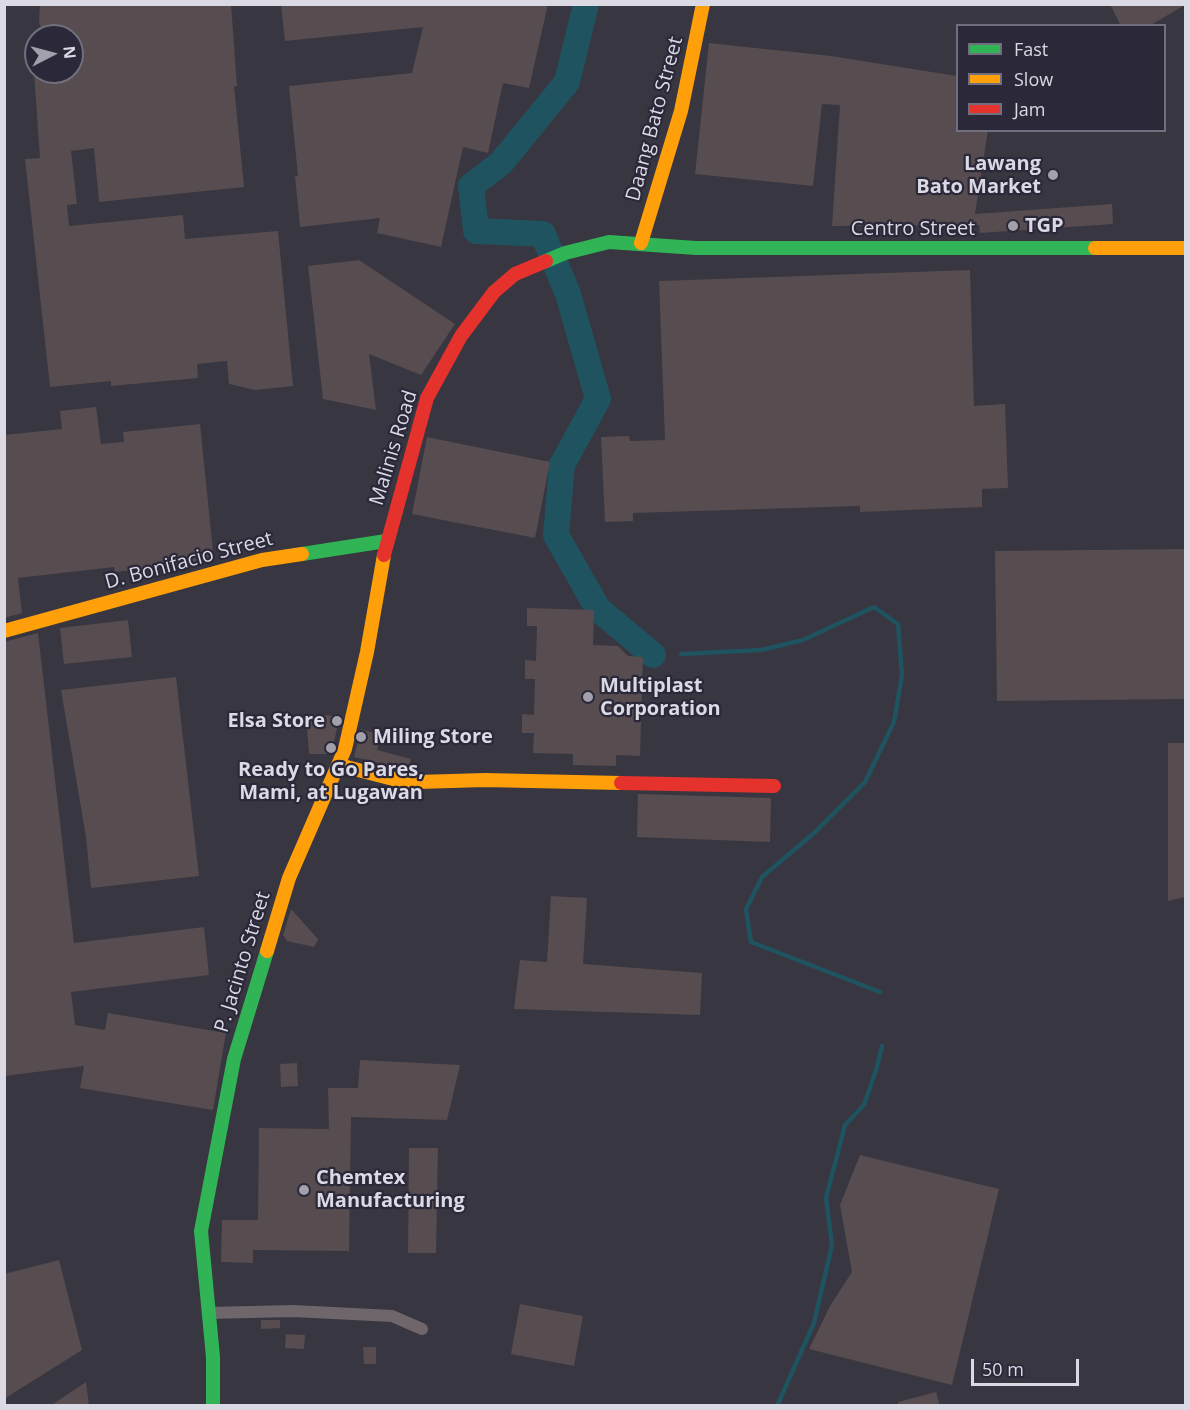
<!DOCTYPE html>
<style>
body{margin:0}
#map{position:relative;width:1190px;height:1410px;overflow:hidden;background:#383640;font-family:"Open Sans",sans-serif}
canvas{display:block}
.frame{position:absolute;inset:0;border:6px solid #dad9e4;pointer-events:none}
.legend{position:absolute;left:956px;top:24px;width:210px;height:108px;box-sizing:border-box;background:#2b2839;border:2px solid #716f7d;margin:0;padding:8px 10px;list-style:none;font-size:18px;color:#dad9e4}
.legend li{display:flex;align-items:center;gap:12px;height:30px}
.legend b{width:30px;border:2px solid #716f7d}
.north{position:absolute;left:24px;top:24px;width:60px;height:60px;box-sizing:border-box;background:#2b2839;border:2px solid #716f7d;border-radius:50%;rotate:84deg;font-size:16px;font-weight:700;line-height:24px;text-align:center;color:#dad9e4}
.north::after{content:'';display:block;margin:auto;width:21px;height:27px;background:#a1a0ab;clip-path:polygon(50% 0,100% 100%,50% 72%,0 100%)}
.scale{position:absolute;left:971px;top:1359px;width:108px;height:27px;box-sizing:border-box;border:3px solid #dad9e4;border-top:0;padding-left:8px;font-size:18px;line-height:21px;white-space:nowrap;color:#dad9e4;-webkit-text-stroke:4px #2b2839;paint-order:stroke}
</style>
<div id="map">
<canvas width="1190" height="1410"></canvas>
<div class="frame"></div>
<ul class="legend">
<li><b style="height:8px;background:#30b455"></b>Fast</li>
<li><b style="height:8px;background:#ff9f0a"></b>Slow</li>
<li><b style="height:8px;background:#e5322d"></b>Jam</li>
</ul>
<div class="north">N</div>
<div class="scale">50 m</div>
</div>
<script>
const g = document.querySelector('canvas').getContext('2d');
g.lineJoin = 'round';
function stroke(path, color, width, dash) { g.strokeStyle = color; g.lineWidth = width; g.lineCap = dash ? 'butt' : 'round'; g.setLineDash(dash || []); g.stroke(path); }
function paint(path, color) { g.fillStyle = color; g.fill(path, 'evenodd'); }
function write(font, color, halo, rows, align = 'center') {
  g.font = font + ' "Open Sans",sans-serif'; g.lineWidth = 4.5; g.setLineDash([]); g.textBaseline = 'middle'; g.strokeStyle = halo; g.fillStyle = color; for (const [text, x, y, turn = 0] of rows) {
    g.save(); g.translate(x, y); g.rotate((+turn || 0) * Math.PI / 180); g.textAlign = isNaN(turn) ? turn : align; if (halo) g.strokeText(text, 0, 0); g.fillText(text, 0, 0); g.restore();
  }
}
stroke(new Path2D(`
 M681,654L761,650L803,640L874,607L898,624L902,675L894,722L865,782L813,834L762,877L746,909L751,942L880,992
 M777,1406L814,1323L832,1245L826,1198L845,1125L864,1105L877,1067L882,1046`), '#1f535f', 4.5);
stroke(new Path2D(`
 M586,4L567,82L501,163L471,186L476,231L543,234L568,294L598,399L562,465L556,535L598,609L653,655`), '#1f535f', 26);
paint(new Path2D(`
 M40,4H231L237,86H234L244,187L99,202L94,148L71,151L77,204L67,205L69,226L183,215L185,239L278,231L293,386L255,390L229,384L227,361L197,364L198,378L111,386V381L50,387L25,159L40,158L34,72H72V36H49L43,33L39,23Z
 M281,4H548L529,88L503,83L488,153L463,147L441,247L377,233L380,218L300,227L295,176H298L289,86L412,73L423,27L285,41Z
 M1110,4H1185V5L1149,26H1121Z
 M709,43L831,56L957,76V130H988L975,214L1112,204L1113,224L980,233L979,225L832,226L840,105L822,104L813,186L695,174Z
 M359,260L455,324L421,375L369,354L376,410L323,399L308,266Z
 M970,270L974,406L1005,404L1008,488L982,489V507L860,512V506L633,513V521L605,522L601,437L629,436L630,441L665,440L659,281Z
 M96,407L101,444L124,442L123,432L200,424L214,561L115,572L114,567L18,578L22,613L4,618V435L62,429L60,411Z
 M427,437L550,462L535,538L412,514Z
 M1185,549V699L997,701L995,551Z
 M527,608L594,610L593,645L618,646L628,656L643,657L640,756L616,755V766L573,765V754L533,753L534,733H522V714L534,715L535,679H525V660L536,661L537,626H527Z
 M128,620L132,657L64,664L60,628Z
 M38,633L74,943L204,927L209,975L71,992L75,1025L105,1030L108,1013L226,1033L213,1110L80,1088L84,1066L4,1076V642Z
 M176,677L199,876L91,888L86,837L61,690Z
 M306,714L340,716L331,754H309Z
 M361,729L381,735L377,750L411,759L408,770L354,757Z
 M1168,743H1185V897L1168,901Z
 M638,794L771,798L770,842L637,837Z
 M551,896L587,898L583,964L702,973L700,1015L514,1009L520,960L547,962Z
 M291,909L318,939L314,947L287,941L283,935Z
 M360,1060L460,1065L447,1120L351,1117L349,1251L253,1250V1263L221,1262L222,1220H258L259,1128L329,1129L328,1088H358Z
 M297,1063L298,1086L281,1087L280,1064Z
 M409,1148H438L436,1253H408Z
 M860,1155L999,1189L952,1385L809,1349L830,1306L852,1272L840,1205Z
 M59,1260L82,1350L4,1399V1274Z
 M520,1304L583,1316L574,1366L511,1354Z
 M261,1320H280V1328L261,1329Z
 M286,1334L305,1335L304,1349L285,1348Z
 M363,1347H376V1364H364Z
 M86,1382L89,1406H50Z
 M936,1392L940,1406H898V1402Z`), '#574c4f');
stroke(new Path2D(`
 M208,1313L293,1311L392,1316L422,1329`), '#6e666a', 12);
stroke(new Path2D(`
 M546,261L565,253L609,242L696,248H1095
 M302,554L386,541
 M213,1406V1357L201,1231L234,1059L267,951`), '#30b455', 14);
stroke(new Path2D(`
 M641,243L681,111L703,4
 M1095,248H1186
 M4,631L262,560L302,554
 M339,765L393,779L417,782L485,780L621,783
 M267,951L289,878L345,749L367,652L384,555`), '#ff9f0a', 14);
stroke(new Path2D(`
 M384,555L427,398L461,336L494,292L515,274L546,261
 M621,783L774,786`), '#e5322d', 14);
for (const [x, y, r, color] of [
 [1053,175,6,"#a1a0ab"],
 [1013,226,6,"#a1a0ab"],
 [588,697,6,"#a1a0ab"],
 [337,721,6,"#a1a0ab"],
 [361,737,6,"#a1a0ab"],
 [331,748,6,"#a1a0ab"],
 [304,1190,6,"#a1a0ab"]
]) { const dot = new Path2D(); dot.arc(x, y, r, 0, 2 * Math.PI); g.fillStyle = color; g.fill(dot); stroke(dot, '#2b2839', 2); }
write('20px', '#dad9e4', '#2b2839', [
 ["Daang Bato Street",655,119,-75],
 ["Centro Street",913,229],
 ["Malinis Road",394,448,-73],
 ["D. Bonifacio Street",189,561,-15],
 ["P. Jacinto Street",243,962,-73]
]);
write('bold 20px', '#dad9e4', '#2b2839', [
 ["Lawang",1041,164,"right"],
 ["Bato Market",1041,187,"right"],
 ["TGP",1025,226],
 ["Multiplast",600,686],
 ["Corporation",600,709],
 ["Elsa Store",325,721,"right"],
 ["Miling Store",373,737],
 ["Ready to Go Pares,",331,770,"center"],
 ["Mami, at Lugawan",331,793,"center"],
 ["Chemtex",316,1178],
 ["Manufacturing",316,1201]
], 'left');
</script>
